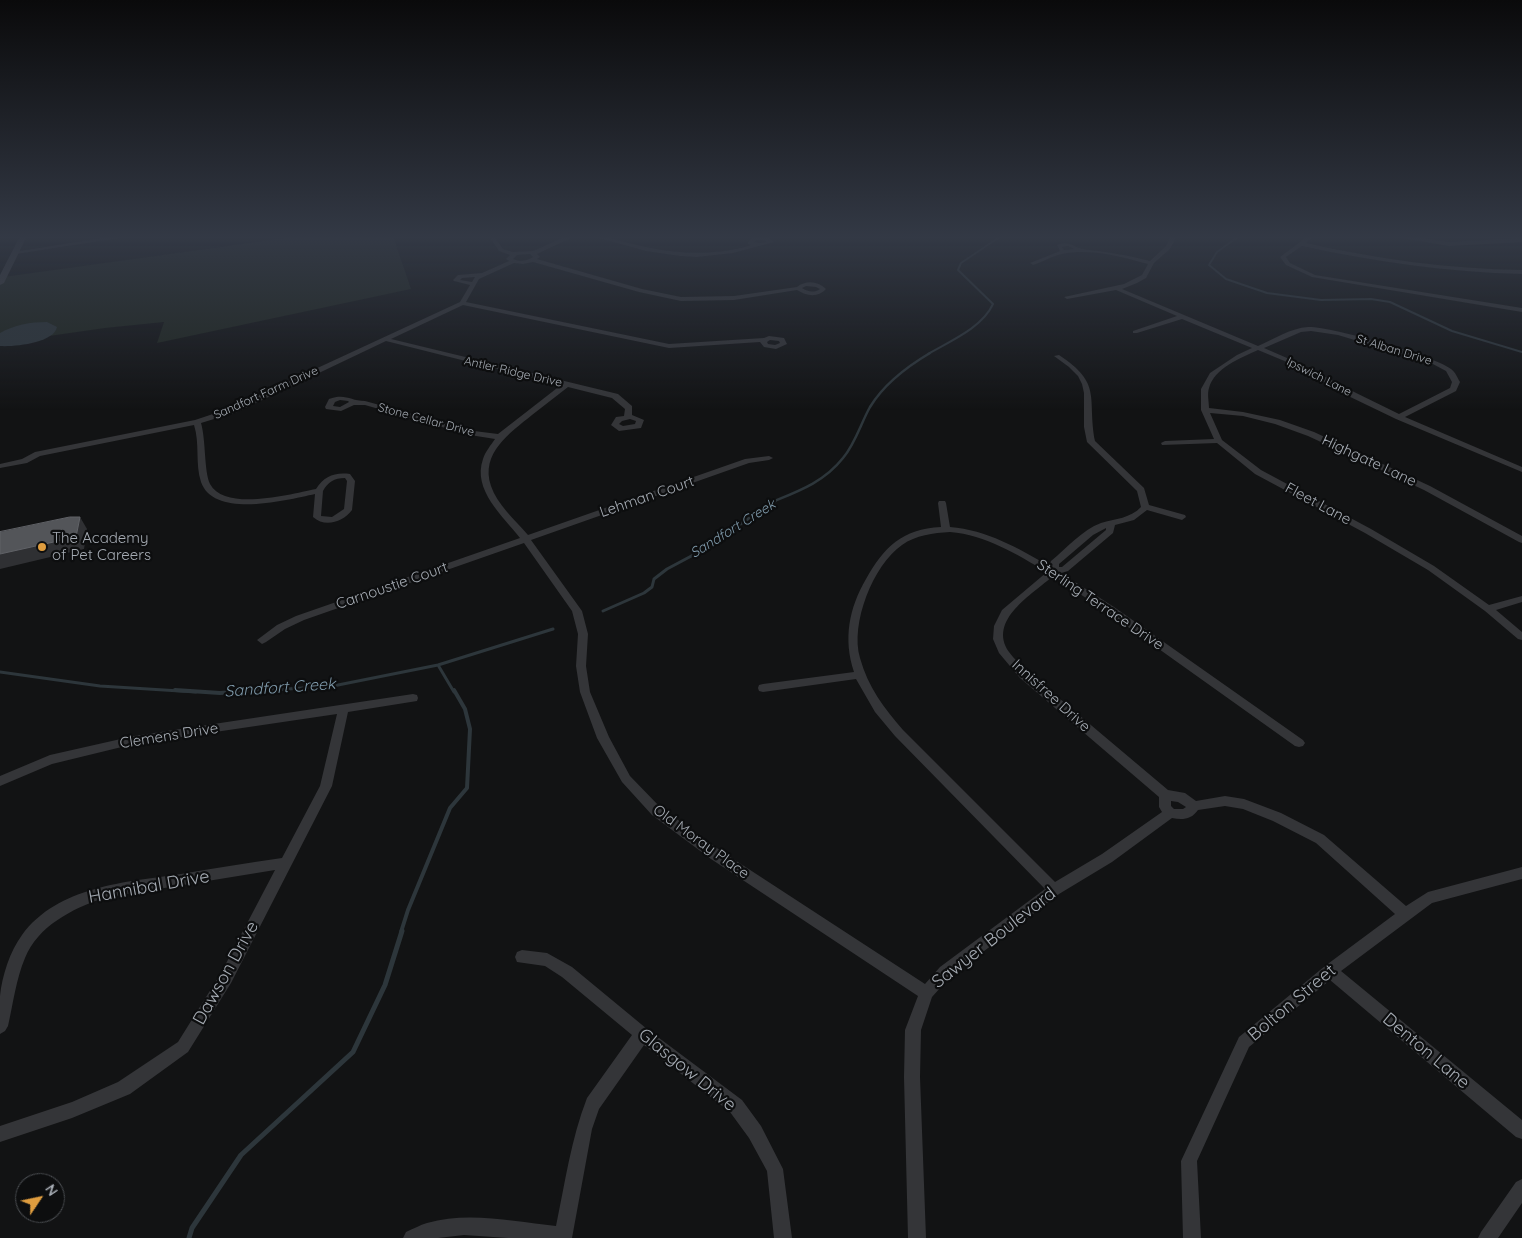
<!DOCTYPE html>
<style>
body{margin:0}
#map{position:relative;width:1522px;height:1238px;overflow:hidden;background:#121314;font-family:Quicksand,sans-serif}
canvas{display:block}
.north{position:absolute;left:15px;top:1173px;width:50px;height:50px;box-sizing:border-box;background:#0d0e0f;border:1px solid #4a4d51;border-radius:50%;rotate:56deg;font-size:14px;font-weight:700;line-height:20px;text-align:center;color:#a5abb3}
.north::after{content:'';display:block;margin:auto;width:18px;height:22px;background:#df9d3f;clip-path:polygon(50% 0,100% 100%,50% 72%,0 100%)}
</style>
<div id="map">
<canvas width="1522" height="1238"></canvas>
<div class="north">N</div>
</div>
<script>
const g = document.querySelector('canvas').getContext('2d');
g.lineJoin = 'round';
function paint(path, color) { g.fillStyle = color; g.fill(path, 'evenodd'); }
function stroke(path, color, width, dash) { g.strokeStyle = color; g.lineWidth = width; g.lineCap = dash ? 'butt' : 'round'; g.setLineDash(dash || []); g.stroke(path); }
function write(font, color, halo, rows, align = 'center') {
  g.font = font + ' Quicksand,sans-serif'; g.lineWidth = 4.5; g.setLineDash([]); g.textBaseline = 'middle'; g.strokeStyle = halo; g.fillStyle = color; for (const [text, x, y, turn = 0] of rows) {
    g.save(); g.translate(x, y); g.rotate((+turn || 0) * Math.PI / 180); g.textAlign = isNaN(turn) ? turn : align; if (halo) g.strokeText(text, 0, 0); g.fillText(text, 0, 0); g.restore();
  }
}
paint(new Path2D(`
 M300,236H393L411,289L157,343L164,322L105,328L0,343V282L3,277Z`), '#1f261f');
paint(new Path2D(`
 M47,322L57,327C54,343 14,347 0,346V333C14,325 30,322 47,322Z`), '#2d363b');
stroke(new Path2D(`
 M1239,236L1217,252L1209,265L1226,279L1267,293L1321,300L1371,299L1390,302L1452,331L1522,352
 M928,354C950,341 982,328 993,304L958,270L961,263L1001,236`), '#2d363b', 2);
stroke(new Path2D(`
 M772,502C799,491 824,482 843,458C855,444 861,423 870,407C884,384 908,366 930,353`), '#2d363b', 2.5);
stroke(new Path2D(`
 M603,611L644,593L652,587L654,579L667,569L697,553L775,501
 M438,665L454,692
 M0,672L100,686L196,692
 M242,692L333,686L438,665L553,629`), '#2d363b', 3);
stroke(new Path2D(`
 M175,690L220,693L263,690
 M401,932L408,910L450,808L467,788L470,729L465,709L454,690`), '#2d363b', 4);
stroke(new Path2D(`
 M189,1238L192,1228L241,1155L353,1052L385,985L402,931`), '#2d363b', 5);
paint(new Path2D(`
 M115,236H132L16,254L13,252Z
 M489,236H494L503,249L513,252L533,251L567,236H575L537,254L540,257L537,259L642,289L681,297L734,296L797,287C806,280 818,281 826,289C818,298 806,296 797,290L734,300L681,301L639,292L533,262L523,264L514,263L479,279L466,302L669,344L764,338L769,336L784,338L787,344L776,349L764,347L760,342L669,348L463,305L391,339L618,394L632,406V415L644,420L641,428L619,431L611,425L616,417L624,416L625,409L612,398L568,387C556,396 544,406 532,415C510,433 480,453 491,486C497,504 515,520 528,535L745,459L769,456L773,458L769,460L749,463L531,540L582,611L588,634L586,666L590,692L609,737L630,776L660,807L721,851L925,984L940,967L1045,889L895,736L875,712L856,679L763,692L759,691L758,688L759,685L763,684L854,672C843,639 849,608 866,579C884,547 902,529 941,527L938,503L939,501H945L946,503L950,527C987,530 1018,548 1049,566L1051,561C1067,548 1082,530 1101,523C1115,519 1131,518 1141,507L1137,491L1087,442L1084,427V393L1082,384L1078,376L1069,367L1054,356L1059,355C1103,384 1087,397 1095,441L1144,488L1149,505L1185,515L1186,517L1182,520L1147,510L1134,520L1115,525L1113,533L1068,571L1061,573L1114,607L1303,740L1305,743L1303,746L1299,747L1295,746L1107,612L1053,576C1033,594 987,620 1009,652C1014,659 1022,666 1028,672L1168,790L1185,793L1196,801L1225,796L1244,799L1281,813L1324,835L1406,906L1428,892L1522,867V879L1432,903L1341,971L1522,1120V1139L1516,1137L1330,980L1249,1047L1197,1161L1201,1238H1183L1181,1161L1239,1037L1325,966L1395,914L1316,843L1273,821L1243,809L1225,806L1198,810C1191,820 1182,820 1172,818L1112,862L1059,894L950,977L932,997L921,1030L920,1077L926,1238H908L904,1077L905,1030L918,996L711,859L652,815L622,782L597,738L580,692L576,666L578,634L572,611L524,543L304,620L285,629L266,642L262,644L257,640L277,625L296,616L520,538C503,516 472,490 483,459C485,452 491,445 495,439L470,435L365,405H354L341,411L326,409L325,407L329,399C346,393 350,401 365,401L474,431L498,434L561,385L386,341L237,412L201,423C206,440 204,471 210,484C225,512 291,494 316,489C324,476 335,472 350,474L355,481L352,510C343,522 325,528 313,517L315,494C287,500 214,519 201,482C195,464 200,443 194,425L40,456L27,463L0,468V464L22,459L35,452L195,420L231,408L460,302L470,285L454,281L453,280L458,275L482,273L509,261L506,259L510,255L499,251ZM530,254L533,257C527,261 520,262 513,259L517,255ZM475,277L472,282L460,280L462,278ZM806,286L816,287L820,289C814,293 808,292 802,288ZM770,340L779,341L780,343L775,345L768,344L767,342ZM340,400L348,401L349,402L340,407L333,406L335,402ZM630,419L636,421L635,424L623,426L619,424L622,421ZM345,478L347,481L344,509L332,517L321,516L323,491C328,482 334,478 345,478ZM1106,528V530L1062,567H1059V564L1093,535ZM950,532C986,535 1016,554 1047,572L1002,610L994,626L993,639L999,653L1020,678L1159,797V807L1162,812L1102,854L1055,882L903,730C884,708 868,687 860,658C850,624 873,565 902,545C916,535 933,533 950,532ZM1171,801L1178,802L1186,807L1183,809H1174L1171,806Z
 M592,236H602C651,250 698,260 748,246L751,245L748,244V242L755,236L767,237L774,242L733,253L697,257L680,256L646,251ZM756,240H764L767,242L760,243L754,242Z
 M1171,236H1177L1170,249L1154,263L1146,278L1137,283L1122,289L1258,346C1274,339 1291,328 1308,327C1330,326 1435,356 1451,369C1456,373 1457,377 1460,382L1456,391L1405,417L1522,467V472L1396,419L1340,392L1299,367L1258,350C1241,358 1214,368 1209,388C1207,394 1209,402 1209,408L1243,412L1280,420L1314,432L1430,486L1522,536V543L1519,542L1424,490L1308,436L1275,424L1243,416L1210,413L1222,440L1261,470L1371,529L1434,566L1489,605L1522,596V602L1496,610L1522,632V640L1518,639L1485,611L1428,570L1365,533L1255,474L1217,443L1162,445L1161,443L1165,441L1214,439L1201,410V389L1210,373L1237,355L1252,348L1182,319L1137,333H1133V331L1177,316L1116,290L1067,299L1064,297L1124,284L1142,275L1148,264C1121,257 1091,248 1062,254C1052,256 1043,262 1033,265L1030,263L1060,251L1057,245C1069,240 1073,247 1083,249C1106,252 1128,255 1150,261L1166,246ZM1068,246L1074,249L1064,250L1062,247ZM1311,331L1338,335L1431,363L1446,371L1452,382L1450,388L1399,414L1346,388L1303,365L1264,348L1301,332Z
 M1308,236H1314L1306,243C1377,259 1449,269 1522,270V274C1447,272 1375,262 1302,246L1286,257L1290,263L1315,275L1522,308V312L1312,277L1286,265L1280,257Z
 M1391,236H1407L1449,242L1522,238V242L1449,246Z
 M413,694L417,695L418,698L417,701L348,712L332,786L231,983L188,1052L130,1094L72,1118L0,1142V1126L72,1102L118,1082L178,1042L221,973L275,870L103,898C72,909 38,926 25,958C16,979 13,1004 8,1026L5,1031L0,1034C0,1021 0,1008 0,996C2,976 10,951 22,935C58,886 126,882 181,874C214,868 248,863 282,858L320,786L337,714L134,744L52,764L0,786V776L50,755L134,736Z
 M522,950L547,953L572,967L647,1029L742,1100L761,1126L783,1169L792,1238H774L767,1171L749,1138L730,1112L644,1045L599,1109L592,1129L572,1238H508L464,1235L438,1238H403L406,1232C413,1229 420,1225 427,1223C469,1211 515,1222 556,1226C565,1183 571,1139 587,1098L632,1035L562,977L545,966L517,962L515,957L517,952Z
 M1522,1179V1203L1498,1238H1478L1481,1232L1516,1182Z`), '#343538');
paint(new Path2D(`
 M20,236H27L4,283L0,285V275Z`), '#424448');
paint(new Path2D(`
 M80,517L87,529L84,549L0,569V554Z`), '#2f3033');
const building = new Path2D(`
 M70,517H80L76,537L0,554V532Z`);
paint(building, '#535559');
stroke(building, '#606267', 1);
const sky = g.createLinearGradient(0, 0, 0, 410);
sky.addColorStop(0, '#0a0a0b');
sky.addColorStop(0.58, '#333945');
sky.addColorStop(1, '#33394500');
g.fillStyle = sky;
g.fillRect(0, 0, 1522, 410);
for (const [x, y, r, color] of [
 [42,547,5,"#df9d3f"]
]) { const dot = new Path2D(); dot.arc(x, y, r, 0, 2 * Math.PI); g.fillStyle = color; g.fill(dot); stroke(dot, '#0d0e0f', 2); }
write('12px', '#a5abb3', '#0d0e0f', [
 ["St Alban Drive",1394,350,17],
 ["Antler Ridge Drive",513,372,13],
 ["Ipswich Lane",1319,377,27],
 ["Sandfort Farm Drive",266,393,-24],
 ["Stone Cellar Drive",426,420,15]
]);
write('italic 14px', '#7f9aab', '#0d0e0f', [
 ["Sandfort Creek",733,529,-32]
]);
write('15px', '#a5abb3', '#0d0e0f', [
 ["Highgate Lane",1369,461,25],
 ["Lehman Court",647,497,-19],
 ["Fleet Lane",1318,504,28],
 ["Carnoustie Court",392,586,-19],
 ["Sterling Terrace Drive",1100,605,34],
 ["Innisfree Drive",1051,696,42],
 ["Clemens Drive",169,736,-9],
 ["Old Moray Place",701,842,36]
]);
write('15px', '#a5abb3', '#0d0e0f', [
 ["The Academy",52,538],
 ["of Pet Careers",52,555]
], 'left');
write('italic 16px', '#7f9aab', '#0d0e0f', [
 ["Sandfort Creek",280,688,-4]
]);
write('18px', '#a5abb3', '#0d0e0f', [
 ["Hannibal Drive",149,887,-10],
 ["Sawyer Boulevard",994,938,-38],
 ["Dawson Drive",226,973,-61],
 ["Bolton Street",1292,1003,-40],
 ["Denton Lane",1426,1051,40],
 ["Glasgow Drive",687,1070,39]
]);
</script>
